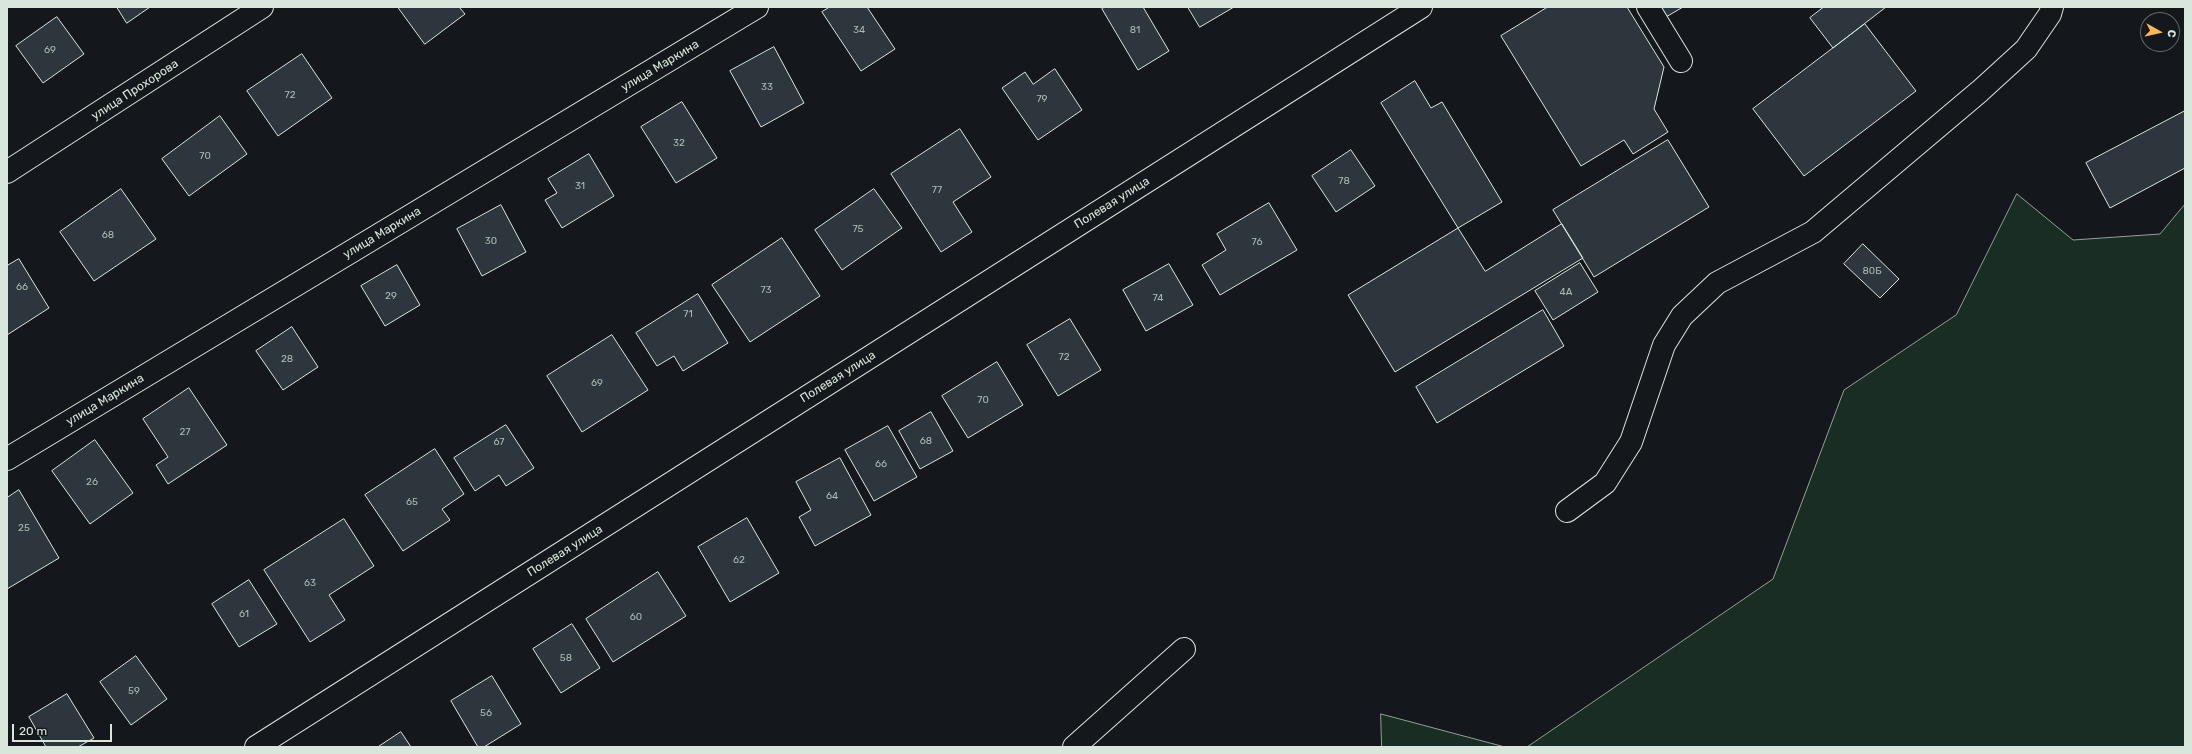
<!DOCTYPE html>
<meta charset="utf-8">
<style>
body{margin:0}
#map{position:relative;width:2192px;height:754px;overflow:hidden;background:#14181c;font-family:Rubik,sans-serif}
canvas{display:block}
.frame{position:absolute;inset:0;border:8px solid #d8e6dc;pointer-events:none}
.north{position:absolute;left:2140px;top:12px;width:40px;height:40px;box-sizing:border-box;background:#14181c;border:1px solid #626a69;border-radius:50%;rotate:98deg;font-size:11px;font-weight:700;line-height:16px;text-align:center;color:#d8e6dc}
.north::after{content:'';display:block;margin:auto;width:14px;height:18px;background:#ffb74d;clip-path:polygon(50% 0,100% 100%,50% 72%,0 100%)}
.scale{position:absolute;left:12px;top:724px;width:100px;height:18px;box-sizing:border-box;border:2px solid #d8e6dc;border-top:0;padding-left:5px;font-size:12px;line-height:14px;white-space:nowrap;color:#d8e6dc;-webkit-text-stroke:3px #14181c;paint-order:stroke}
</style>
<div id="map">
<canvas width="2192" height="754"></canvas>
<div class="frame"></div>
<div class="north">С</div>
<div class="scale">20 m</div>
</div>
<script>
const g = document.querySelector('canvas').getContext('2d');
g.lineJoin = 'round';
function paint(path, color) { g.fillStyle = color; g.fill(path, 'evenodd'); }
function stroke(path, color, width, dash) { g.strokeStyle = color; g.lineWidth = width; g.lineCap = dash ? 'butt' : 'round'; g.setLineDash(dash || []); g.stroke(path); }
function write(font, color, halo, rows, align = 'center') {
  g.font = font + ' Rubik,sans-serif'; g.lineWidth = 3; g.setLineDash([]); g.textBaseline = 'middle'; g.strokeStyle = halo; g.fillStyle = color; for (const [text, x, y, turn = 0] of rows) {
    g.save(); g.translate(x, y); g.rotate((+turn || 0) * Math.PI / 180); g.textAlign = isNaN(turn) ? turn : align; if (halo) g.strokeText(text, 0, 0); g.fillText(text, 0, 0); g.restore();
  }
}
const green = new Path2D(`
 M2017,194L2073,240L2160,234L2185,204V747H1527L1773,579L1844,390L1956,315Z
 M1381,714L1505,747H1382Z`);
paint(green, '#1a2d24');
stroke(green, '#939e99', 1);
const building = new Path2D(`
 M117,7H150L127,23Z
 M398,7H459L465,14L425,44Z
 M830,7H867L895,49L861,71L822,12Z
 M1105,7H1143L1169,51L1138,70L1102,9Z
 M1188,7H1234L1200,27Z
 M1548,7H1627L1664,67L1654,109L1668,132L1633,154L1624,140L1581,166L1501,36Z
 M1660,7H1683L1666,17Z
 M1824,7H1886L1833,48L1810,18Z
 M57,17L84,54L43,83L16,46Z
 M1865,24L1916,91L1804,176L1753,109Z
 M774,47L804,103L761,127L730,71Z
 M302,54L332,98L278,136L247,91Z
 M1055,69L1082,110L1038,140L1002,88L1025,72L1033,84Z
 M1415,81L1431,108L1442,102L1502,202L1458,228L1381,103Z
 M682,102L717,158L676,183L641,127Z
 M2185,111V168L2110,208L2086,163Z
 M220,116L247,154L189,196L162,159Z
 M960,129L991,177L953,202L972,232L941,252L891,174Z
 M1668,140L1709,207L1594,277L1553,210Z
 M1351,150L1375,186L1336,212L1312,176Z
 M589,154L614,196L562,228L545,200L557,193L548,179Z
 M121,189L156,239L94,281L60,232Z
 M874,189L902,228L842,270L815,230Z
 M1269,203L1297,250L1220,295L1202,265L1226,250L1217,234Z
 M501,205L526,252L482,276L457,229Z
 M1562,224L1583,258L1395,372L1348,295L1458,228L1485,271Z
 M782,238L820,296L750,342L712,285Z
 M1863,244L1899,279L1880,298L1844,264Z
 M19,259L49,308L7,335V266Z
 M1580,263L1598,292L1553,320L1535,291Z
 M1169,264L1193,305L1146,331L1123,290Z
 M397,265L420,305L385,326L361,286Z
 M698,294L728,343L683,371L674,356L657,366L636,333Z
 M1543,310L1564,346L1437,423L1416,387Z
 M1070,319L1101,370L1058,396L1027,345Z
 M292,327L318,367L283,390L256,351Z
 M612,335L648,390L582,432L547,376Z
 M997,362L1023,405L968,438L942,396Z
 M189,388L227,445L168,484L156,465L168,457L143,419Z
 M931,412L953,451L920,469L899,431Z
 M506,425L534,468L506,486L499,475L475,491L454,458Z
 M888,426L917,477L874,501L845,450Z
 M95,440L133,493L90,524L52,471Z
 M435,449L464,494L442,509L450,520L403,551L365,495Z
 M840,458L871,515L815,546L799,517L811,510L796,482Z
 M19,490L59,558L7,589V498Z
 M747,518L779,573L730,602L698,547Z
 M344,519L374,566L329,595L345,620L310,642L264,570Z
 M658,572L686,616L613,662L586,619Z
 M249,580L277,624L239,647L212,604Z
 M572,624L600,668L561,693L533,649Z
 M136,656L167,699L131,725L100,682Z
 M492,676L521,724L484,747H478L451,701Z
 M67,694L94,738L78,747H46L29,717Z
 M401,732L411,747H378Z`);
paint(building, '#2c363c');
stroke(building, '#d8e6dc', 1);
const minor = new Path2D(`
 M1648,7L1681,61
 M7,459L757,7
 M1567,511L1605,483L1631,442L1664,345L1682,316L1717,283L1813,232L1980,91L2026,49L2050,14L2052,7
 M256,747L1421,7
 M1074,747L1184,649`);
const major = new Path2D(`
 M7,172L262,7`);
stroke(minor, '#d8e6dc', 24);
stroke(major, '#d8e6dc', 24);
stroke(minor, '#14181c', 22);
stroke(major, '#14181c', 22);
write('10px', '#adbab4', null, [
 ["34",859,30],
 ["81",1135,30],
 ["69",50,50],
 ["33",767,87],
 ["72",290,95],
 ["79",1042,99],
 ["32",679,143],
 ["70",205,156],
 ["78",1344,181],
 ["31",580,186],
 ["77",937,190],
 ["75",858,229],
 ["68",108,235],
 ["30",491,241],
 ["76",1257,242],
 ["80Б",1872,271],
 ["66",22,287],
 ["73",766,290],
 ["4А",1566,292],
 ["29",391,296],
 ["74",1158,298],
 ["71",688,314],
 ["72",1064,357],
 ["28",287,359],
 ["69",597,383],
 ["70",983,400],
 ["27",185,432],
 ["68",926,441],
 ["67",499,442],
 ["66",881,464],
 ["26",92,482],
 ["64",832,496],
 ["65",412,502],
 ["25",24,528],
 ["62",739,560],
 ["63",310,583],
 ["61",244,614],
 ["60",636,617],
 ["58",566,658],
 ["59",134,691],
 ["56",486,713]
]);
write('12px', '#d8e6dc', '#14181c', [
 ["улица Маркина",660,66,-31],
 ["улица Прохорова",135,90,-33],
 ["Полевая улица",1112,203,-32],
 ["улица Маркина",382,233,-31],
 ["Полевая улица",838,377,-32],
 ["улица Маркина",105,400,-31],
 ["Полевая улица",565,551,-32]
]);
</script>
